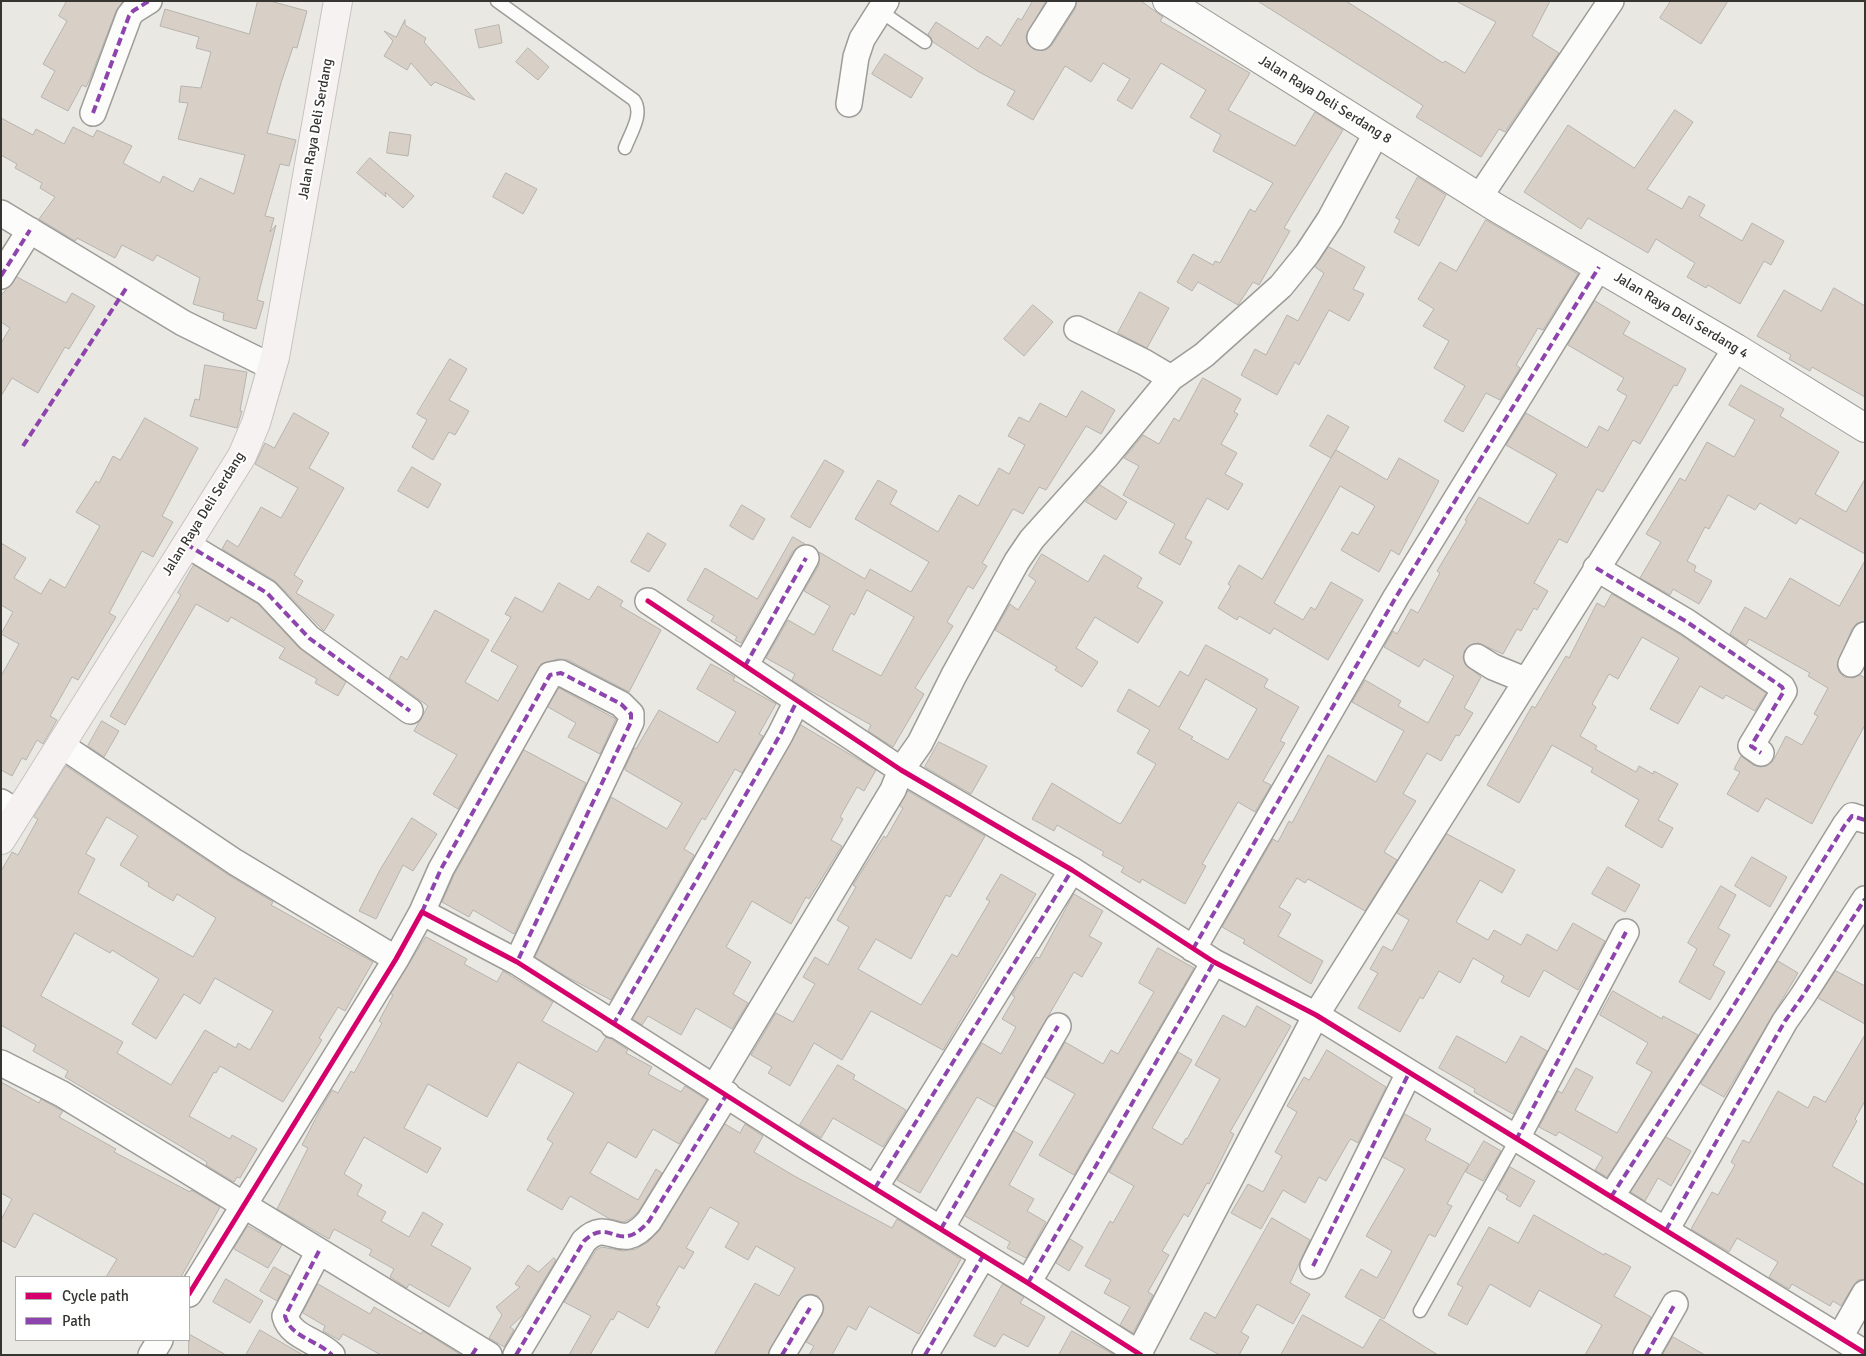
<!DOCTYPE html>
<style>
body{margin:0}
#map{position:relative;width:1866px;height:1356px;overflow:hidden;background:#eae8e2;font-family:Signika,sans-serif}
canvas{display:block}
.frame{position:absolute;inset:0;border:2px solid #363531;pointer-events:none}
.legend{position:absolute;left:15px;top:1276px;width:175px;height:65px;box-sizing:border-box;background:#fff;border:1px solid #afaead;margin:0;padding:6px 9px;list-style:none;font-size:15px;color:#363531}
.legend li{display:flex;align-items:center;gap:10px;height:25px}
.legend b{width:25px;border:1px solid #afaead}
</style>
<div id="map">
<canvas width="1866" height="1356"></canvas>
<div class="frame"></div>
<ul class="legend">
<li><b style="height:6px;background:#d6006c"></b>Cycle path</li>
<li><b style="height:6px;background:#8e44ad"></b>Path</li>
</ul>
</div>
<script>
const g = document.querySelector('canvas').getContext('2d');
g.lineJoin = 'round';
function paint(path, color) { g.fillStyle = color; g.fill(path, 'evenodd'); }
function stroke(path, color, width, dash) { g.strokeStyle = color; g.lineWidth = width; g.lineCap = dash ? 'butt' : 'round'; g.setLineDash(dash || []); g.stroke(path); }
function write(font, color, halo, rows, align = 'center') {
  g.font = font + ' Signika,sans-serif'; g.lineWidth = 4; g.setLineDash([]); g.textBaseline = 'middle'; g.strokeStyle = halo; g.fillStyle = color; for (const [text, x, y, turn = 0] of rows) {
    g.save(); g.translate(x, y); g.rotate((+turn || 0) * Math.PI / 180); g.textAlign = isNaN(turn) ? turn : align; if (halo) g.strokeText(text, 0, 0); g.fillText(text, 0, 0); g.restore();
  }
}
const building = new Path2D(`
 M67,1H123L116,11L90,79L86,87L82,85L68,111L41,97L55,71L43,64L67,21L59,16Z
 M258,1H270L307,11L297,48L293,47L281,83L267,133L296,140L289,166L280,164L265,216L274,218L270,232L276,225L257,300L264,302L256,329L223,320L224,313L193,304L200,278L157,255L153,261L122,245L115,258L77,238L75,241L39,219L55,197L40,188L42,183L15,168L17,164L1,155V118L33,135L36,129L64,144L73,127L93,137L97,130L132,146L123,163L160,183L163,176L193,192L200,178L234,194L245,155L178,139L188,103L179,102L181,86L201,88L211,52L196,48L199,37L160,26L165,9L249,34Z
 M1033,1H1046L1026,36L1027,43L1033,49L1046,50L1052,45L1075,9L1077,1H1141L1163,17L1160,21L1250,73L1228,110L1295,146L1315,112L1343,130L1284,228L1290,231L1259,285L1253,282L1238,305L1198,282L1192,291L1177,282L1193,254L1213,265L1215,261L1220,263L1250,209L1255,212L1273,183L1213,151L1221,135L1190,117L1206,90L1161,63L1132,109L1117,100L1130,79L1103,63L1091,82L1065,66L1033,120L1007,105L1015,91L979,72L933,42L928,34L936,22L978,49L987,36L1001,46L1018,18L1021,20Z
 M1258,1H1346L1443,63L1445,61L1465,73L1496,22L1456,1H1550L1532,36L1559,53L1505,132L1499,129L1481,157L1416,117L1423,106Z
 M1671,1H1728L1701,44L1660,18Z
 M405,20V25L426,38L424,42L475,100L435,82L431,86L411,63L407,70L384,56L393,41L384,31L396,37Z
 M499,25L502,43L479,48L475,30Z
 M528,48L549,67L538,80L516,62Z
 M885,54L923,78L911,98L872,74Z
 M1675,110L1693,122L1647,189L1682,209L1689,196L1705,205L1699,216L1742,241L1752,223L1784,241L1771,265L1764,261L1740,304L1708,285L1706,288L1687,277L1695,263L1656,239L1648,253L1588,218L1581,229L1524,192L1568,125L1634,168Z
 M390,132L411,135L408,156L387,153Z
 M370,158L414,196L403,208L385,192L386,197L357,173Z
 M506,173L537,189L523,214L493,197Z
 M1418,177L1446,195L1419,246L1394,232L1400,220L1396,218Z
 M1486,220L1578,274L1543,330L1538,328L1516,365L1520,368L1500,400L1486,393L1463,432L1444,421L1465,386L1434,368L1449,341L1423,326L1434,309L1418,299L1440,262L1456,271Z
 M1329,247L1365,267L1353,289L1364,294L1349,321L1329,310L1299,365L1295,362L1277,395L1241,375L1255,349L1266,355L1287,315L1298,321L1324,273L1315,267Z
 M17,277L66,303L72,293L95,306L69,349L65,347L38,393L12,378L1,396V343L10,328L1,322V296Z
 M1834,288L1865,306V397L1812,367L1810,371L1789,359L1791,355L1757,336L1784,290L1821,311Z
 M1140,292L1169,308L1147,348L1118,333Z
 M1595,301L1630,322L1623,334L1686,369L1677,386L1674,385L1640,444L1633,440L1603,492L1597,489L1567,543L1559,539L1534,583L1548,591L1537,610L1534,608L1521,631L1517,629L1503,654L1478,643L1470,645L1465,650L1463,657L1465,664L1481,677L1464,708L1473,713L1459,736L1456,735L1441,761L1427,753L1403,794L1416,801L1384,852L1397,860L1365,911L1308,879L1305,883L1297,878L1279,907L1291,914L1278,936L1323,961L1311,984L1243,943L1245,940L1222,927L1273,839L1278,842L1289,821L1292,823L1328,755L1376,782L1404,731L1352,702L1365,680L1401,701L1398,706L1428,723L1454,676L1424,659L1419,667L1384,647L1393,631L1397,634L1411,609L1418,613L1440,573L1437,571L1467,521L1465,520L1479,497L1528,524L1557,474L1506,445L1526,413L1587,448L1599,426L1608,431L1627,396L1617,390L1624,378L1568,345Z
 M1033,305L1053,322L1024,356L1004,339Z
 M450,359L467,369L449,400L469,411L455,435L449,432L433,460L412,447L427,420L417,414Z
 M205,365L247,372L240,411H242L237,428L190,416L195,399L199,400Z
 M1203,378L1241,399L1234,412L1238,414L1221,444L1237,453L1225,474L1243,484L1228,510L1207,498L1185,538L1192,542L1180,565L1159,553L1175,524L1123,495L1139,466L1124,458L1143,435L1159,444L1174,418L1179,421Z
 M1741,385L1784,409L1780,416L1839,452L1815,494L1846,512L1865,479V554L1800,518L1796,524L1760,503L1755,510L1728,495L1709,529L1705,527L1687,561L1696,566L1694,571L1712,581L1699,604L1673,589L1670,595L1640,578L1661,542L1646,534L1680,478L1685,481L1707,442L1734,457L1755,420L1729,405Z
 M1082,391L1115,410L1101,434L1086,426L1046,490L1039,487L1023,514L1013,509L982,563L987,566L973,589L968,586L947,622L953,626L915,688L924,694L893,747L868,731L871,725L796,683L792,680L795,674L766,658L788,620L814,635L830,606L804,591L819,565V552L865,579L870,569L911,592L929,562L855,519L878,480L897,491L890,504L938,532L959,495L978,506L999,468L1009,474L1025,445L1008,436L1019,417L1029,422L1040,403L1066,417ZM867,590L914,617L881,676L832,650L851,613L854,615Z
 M294,413L329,433L309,468L344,488L294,575L303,581L296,593L334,615L324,631L275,581L222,549L227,540L238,547L261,507L281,518L298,488L255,464L265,443L274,448Z
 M1328,415L1349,427L1331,458L1310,446Z
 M145,418L198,448L162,516L173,522L153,557L142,551L109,613L116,617L78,680L72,677L50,716L57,720L46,739L43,744L37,740L26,760L22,758L12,776L1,770V676L19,644L1,634L13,612L1,605V543L26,558L14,578L41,594L50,579L65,588L100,526L76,512L96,481L99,483L113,456L120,460Z
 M1336,450L1387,480L1399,458L1439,481L1399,555L1391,550L1379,572L1341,550L1352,532L1358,535L1375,506L1340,486L1274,603L1303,620L1311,607L1315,610L1331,582L1363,600L1328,660L1274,628L1270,634L1239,616L1237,620L1218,608L1231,586L1228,584L1239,565L1262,579Z
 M825,460L844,471L810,528L791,517Z
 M412,467L441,484L428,508L398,491Z
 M1100,485L1127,502L1116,520L1086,502Z
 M742,505L765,519L753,540L730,526Z
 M648,533L666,544L649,572L631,562Z
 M793,537L805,544L793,551L741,643L735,640L737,637L711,621L714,616L687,600L705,568L757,599Z
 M1042,554L1088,582L1104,555L1142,578L1137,587L1163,602L1138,643L1095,617L1076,648L1098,662L1082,687L1055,670L1057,667L995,630L1010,604L1018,610L1036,581L1029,576Z
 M1865,561V621L1857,623L1852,629L1837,665L1839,672L1844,677L1853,678L1860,675L1865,678V725L1812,824L1766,798L1758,812L1727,794L1740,772L1734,769L1741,756L1753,765L1760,767L1767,766L1773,761L1786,736L1802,745L1818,716L1814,714L1828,688L1808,676L1810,673L1749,639L1746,645L1730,634L1745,607L1766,619L1790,578L1839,606Z
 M194,565L258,604L299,648L346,682L338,696L315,683L317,679L279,658L285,648L231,617L228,622L196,604L125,725L110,716L181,595L178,593Z
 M559,583L589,600L598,586L623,601L620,606L661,630L629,692L568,660L558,659L541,664L458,809L433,794L457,755L414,731L428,706L389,678L401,656L407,660L435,610L489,640L465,682L498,701L518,666L491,651L511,617L505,614L515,597L542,612Z
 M1612,594L1679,634L1766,693L1755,711L1726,695L1723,699L1700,686L1678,724L1650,709L1679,658L1642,637L1618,679L1609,674L1592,704L1596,707L1580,736L1597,746L1595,749L1636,772L1639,766L1653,774L1654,771L1678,784L1658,820L1673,828L1662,848L1625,826L1639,800L1591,772L1593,768L1552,745L1519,803L1487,785L1532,706L1535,708L1566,656L1569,658L1597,603L1604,607Z
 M1206,645L1268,679L1264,687L1299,707L1280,741L1285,743L1263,781L1271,785L1270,787L1255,812L1238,802L1202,864L1206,866L1185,904L1142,879L1140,883L1121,872L1124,867L1102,855L1104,852L1057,825L1054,831L1032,819L1052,783L1120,824L1122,822L1156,764L1137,753L1150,730L1117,711L1129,689L1159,707L1180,671L1188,676ZM1206,679L1257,709L1228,760L1191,739L1193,737L1179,729Z
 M711,664L735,677L733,680L776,704L759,734L763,736L742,773L735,769L705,820L702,818L684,849L694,855L611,1000L567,977L535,957L611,797L667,829L682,803L625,770V768L634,748L636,749L659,710L718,743L736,712L697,689Z
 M559,688L616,719L600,754L568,737L576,723L548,707Z
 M102,721L119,731L104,757L88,746Z
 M801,725L876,770L864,791L857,787L840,817L843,819L831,840L842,846L809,899L806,897L791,924L752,901L726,947L751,962L733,994L748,1003L732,1029L696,1008L681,1035L648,1016L642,1025L633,1019Z
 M939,742L987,766L971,794L925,767Z
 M524,750L586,783L514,934L473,910L469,917L442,902L454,875Z
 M66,766L227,874L273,902L271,905L373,962L345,1011L338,1007L319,1038L322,1040L283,1102L220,1066L216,1073L214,1072L189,1116L230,1139L232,1135L257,1149L240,1178L237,1177L234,1182L206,1165L207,1162L65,1077L68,1071L33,1051L36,1045L1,1025V871L12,852L18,855L38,819L34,817ZM107,817L138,836L120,865L149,883L148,886L173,901L177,894L216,918L193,957L78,893L95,859L86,854ZM75,933L110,953L112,950L159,979L132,1024L156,1039L184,994L200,1004L215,978L273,1011L250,1050L238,1043L236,1048L205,1030L171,1085L117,1053L123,1042L41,996Z
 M908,791L985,836L950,897L946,895L911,959L876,939L858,969L921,1005L952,954L957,957L990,901L986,899L1001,874L1036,894L943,1050L871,1011L842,1060L814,1043L790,1086L768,1073L772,1067L751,1055L776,1013L793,1022L815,984L803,977L815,957L828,965L849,927L837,920L856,887L853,885L884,836L886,838L903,808L900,806Z
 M412,818L437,834L413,871L403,865L376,919L359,911L380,870Z
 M1447,834L1515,870L1502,893L1480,880L1456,922L1488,940L1494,930L1521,945L1527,934L1557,951L1573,923L1605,941L1578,990L1544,970L1529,997L1501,982L1504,976L1473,958L1460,983L1439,971L1423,999L1420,997L1400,1032L1358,1008L1378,973L1370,969L1383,946L1392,951L1409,920L1397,913Z
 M1752,857L1787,877L1770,907L1735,886Z
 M1608,867L1640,885L1625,912L1592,894Z
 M1721,886L1736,895L1718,928L1730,935L1713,965L1725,972L1710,1000L1679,982L1697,949L1688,943Z
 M1074,894L1103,911L1089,936L1102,943L1082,977L1074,972L995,1107L977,1097L920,1193L897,1180L982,1043L1001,1054L1016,1027L1002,1019L1015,997L1012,995L1036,957L1039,958Z
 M426,937L467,959L464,964L497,982L503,971L553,1002L542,1021L597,1052L606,1037L611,1039L628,1050L626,1053L652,1067L648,1074L681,1092L685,1086L707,1100L679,1144L653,1129L636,1158L608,1142L590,1173L638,1200L656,1169L662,1173L638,1212L630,1219L623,1222L610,1219L570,1196L562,1210L527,1190L553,1143L547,1139L574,1093L518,1062L487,1117L428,1084L404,1128L441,1148L427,1173L364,1137L344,1174L362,1185L357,1195L386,1212L381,1221L409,1237L423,1212L443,1224L431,1245L471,1268L449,1307L409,1284L407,1288L390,1277L394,1269L369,1255L372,1250L334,1229L329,1239L277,1209L308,1148L302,1145L319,1112L332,1090L338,1093L351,1071L354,1073L382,1023L379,1021L393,995L391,994Z
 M1158,948L1194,968L1074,1175L1039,1155L1075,1094L1045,1077L1065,1042L1103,1064L1111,1050L1118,1054L1154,992L1139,983Z
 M1778,961L1798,973L1724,1097L1701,1084Z
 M1836,971L1865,986V1024L1818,998Z
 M1613,991L1662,1019L1663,1016L1698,1035L1607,1177L1595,1170L1603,1157L1559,1132L1556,1136L1539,1127L1558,1091L1562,1093L1576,1068L1593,1077L1575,1110L1617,1133L1652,1072L1636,1063L1648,1043L1600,1015Z
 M1257,1006L1291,1026L1230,1132L1234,1134L1209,1184L1207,1183L1188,1217L1184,1214L1162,1251L1169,1255L1148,1292L1153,1295L1133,1333L1120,1325L1130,1307L1104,1293L1111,1280L1085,1266L1110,1221L1113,1223L1134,1186L1109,1172L1178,1052L1192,1060L1152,1128L1182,1145L1186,1138L1187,1139L1220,1079L1195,1065L1223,1015L1245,1027Z
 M1865,1035V1101L1855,1119L1857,1121L1832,1166L1865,1185V1279L1858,1280L1853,1286L1841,1306L1833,1301L1830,1306L1792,1284L1789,1289L1769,1277L1778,1262L1737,1238L1729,1252L1691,1229L1712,1192L1718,1195L1735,1165L1731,1162L1743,1140L1749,1143L1778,1091L1808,1108L1814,1096L1825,1102Z
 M1457,1036L1506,1063L1521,1036L1547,1051L1513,1114L1474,1092L1475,1089L1439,1068Z
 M1327,1050L1386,1087L1358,1143L1351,1139L1349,1141L1326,1181L1319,1177L1305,1203L1283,1190L1261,1229L1231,1213L1248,1184L1263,1192L1282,1156L1275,1152L1297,1112L1287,1106L1304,1077L1309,1080Z
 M838,1065L855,1075L853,1079L906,1110L883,1147L833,1118L821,1138L800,1125Z
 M1,1082L39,1103L41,1099L55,1107L63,1111L59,1117L116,1149L114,1152L190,1192L191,1190L220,1207L181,1277H106L117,1259L34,1213L15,1248L1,1240V1220L12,1199L1,1193Z
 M1405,1114L1431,1129L1425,1140L1469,1164L1447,1204L1452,1206L1435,1237L1429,1234L1384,1319L1345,1297L1361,1269L1377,1278L1392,1251L1366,1236L1405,1169L1383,1157Z
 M725,1124L740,1133L745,1124L763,1136L754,1152L796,1177L892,1228L897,1219L961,1259L919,1334L869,1306L856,1330L848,1326L832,1355H809L814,1346L806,1342L822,1315L824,1308L818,1296L810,1294L803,1296L798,1301L768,1355H714L755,1283L779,1296L795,1268L756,1246L748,1260L725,1247L739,1223L710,1207L686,1248L694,1252L684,1269L679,1266L656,1305L660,1307L648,1328L618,1311L613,1320L611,1319L590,1355H569L591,1316L564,1302L596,1250L602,1247L623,1251L636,1249L648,1242L659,1231Z
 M1014,1131L1033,1142L1009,1185L1034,1199L1027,1211L1046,1222L1026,1258L1007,1248L1010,1242L965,1216Z
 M1666,1137L1691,1151L1671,1186L1658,1178L1645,1201L1631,1192Z
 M1484,1141L1501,1151L1483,1181L1466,1172Z
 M1510,1167L1535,1181L1520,1207L1506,1199L1508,1196L1498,1190Z
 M1534,1215L1604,1255L1605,1253L1631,1267L1614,1296L1651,1317L1632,1355H1585L1602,1325L1539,1290L1530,1307L1490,1284L1467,1325L1448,1315L1463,1287L1457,1284L1489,1227L1518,1243Z
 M1272,1218L1310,1240L1290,1283L1310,1294L1293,1324L1257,1304L1241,1332L1249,1337L1239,1355H1220L1190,1339L1205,1312L1215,1318Z
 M248,1226L282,1245L268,1268L234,1249Z
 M1070,1239L1083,1247L1069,1271L1056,1263Z
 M554,1258L556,1260L522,1316L510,1327L514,1330L504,1347L489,1338L502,1315L496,1307L520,1287L515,1284L528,1265L538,1272Z
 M274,1267L290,1276L277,1301L260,1291Z
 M226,1279L263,1301L250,1323L213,1302Z
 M318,1284L370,1314L374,1307L421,1334L423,1331L461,1355H381L343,1334L339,1340L323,1331L325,1326L303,1313Z
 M1003,1284L1024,1297L1020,1303L1045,1317L1028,1347L1003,1334L995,1347L974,1336Z
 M1303,1315L1363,1348L1380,1319L1438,1355H1281Z
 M260,1330L303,1355H246Z
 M1072,1331L1106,1350L1114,1355H1059Z
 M189,1334L226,1355H189Z
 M1673,1337L1705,1355H1663Z`);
paint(building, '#d8d0c7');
stroke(building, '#b6b3af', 1);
const service = new Path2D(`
 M497,1L634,100C644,114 630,134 625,148
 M880,11L925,42
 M1420,1311L1516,1140`);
const minor = new Path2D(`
 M1040,37L1063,1
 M849,104L856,57L862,39L886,1
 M93,113L129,16L133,11L149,1
 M1480,196L1611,1
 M1,213L183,323L272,367
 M1,276L30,230
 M1077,329L1144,362L1171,378
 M186,544L267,593L309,638L410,711
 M1596,568L1687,622L1782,687L1784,691L1751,746L1761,753
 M648,601L901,770L1072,870L1214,962L1316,1015L1865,1353
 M1477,657L1493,667L1525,680
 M1851,664L1865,635
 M745,666L806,558
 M61,745L235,862L396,959
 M1,802L18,813
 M422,912L441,869L550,675L561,673L621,704L631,714V722L517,962
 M1193,949L1396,597L1599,267
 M613,1025L780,735L797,701
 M1,1063L62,1094L489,1355
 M715,1086L893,790L901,770L920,743L954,675L1017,561L1032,539L1105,458L1171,378L1204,355L1281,286L1307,254L1330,219L1377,132
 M1516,1140L1626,932
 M875,1188L1072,870
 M1611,1197L1729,1013L1845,825L1852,816L1865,820
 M941,1229L1058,1026
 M1666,1230L1785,1021L1802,997L1865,899
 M319,1251L285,1316C290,1337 317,1340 332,1355
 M1313,1266L1409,1073
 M1028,1283L1214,962
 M189,1294L396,959L422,912L517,962L806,1146L1028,1283L1141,1355
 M1840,1337L1865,1293
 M151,1355L160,1340
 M516,1355L584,1241C611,1215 618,1257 649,1221L727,1094
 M782,1355L810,1308
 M925,1355L983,1256
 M1138,1355L1316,1015L1736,348
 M1646,1355L1675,1304`);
const tertiary = new Path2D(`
 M1167,1L1495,207L1736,348L1865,428`);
const primary = new Path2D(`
 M1,840L242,456L256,423L275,357L338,1`);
stroke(service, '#9e9c98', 15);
stroke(minor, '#9e9c98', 28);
stroke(tertiary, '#9e9c98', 30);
stroke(primary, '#c4c3c0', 30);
stroke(service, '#fcfcfb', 12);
stroke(minor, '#fcfcfb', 25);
stroke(tertiary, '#fcfcfb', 28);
stroke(primary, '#f7f2f2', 28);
stroke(new Path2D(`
 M93,113L129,16L133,11L149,1
 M1,276L30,230
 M23,446L127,287
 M186,544L267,593L309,638L410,711
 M1596,568L1687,622L1782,687L1784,691L1751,746L1761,753
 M745,666L806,558
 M422,912L441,869L550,675L561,673L621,704L631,714V722L517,962
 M1193,949L1396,597L1599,267
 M613,1025L780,735L797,701
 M1516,1140L1626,932
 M875,1188L1072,870
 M1611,1197L1729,1013L1845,825L1852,816L1865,820
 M941,1229L1058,1026
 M1666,1230L1785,1021L1802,997L1865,899
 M319,1251L285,1316C290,1337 317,1340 332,1355
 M1313,1266L1409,1073
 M1028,1283L1214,962
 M472,1355L477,1347
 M516,1355L584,1241C611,1215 618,1257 649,1221L727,1094
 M782,1355L810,1308
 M925,1355L983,1256
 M1646,1355L1675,1304`), '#8e44ad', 4, [8, 4]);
stroke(new Path2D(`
 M648,601L901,770L1072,870L1214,962L1316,1015L1865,1353
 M189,1294L396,959L422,912L517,962L806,1146L1028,1283L1141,1355`), '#d6006c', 5);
write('14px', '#363531', '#fff', [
 ["Jalan Raya Deli Serdang 8",1325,100,32],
 ["Jalan Raya Deli Serdang",316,129,-80],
 ["Jalan Raya Deli Serdang 4",1681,316,31],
 ["Jalan Raya Deli Serdang",204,514,-58]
]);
</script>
